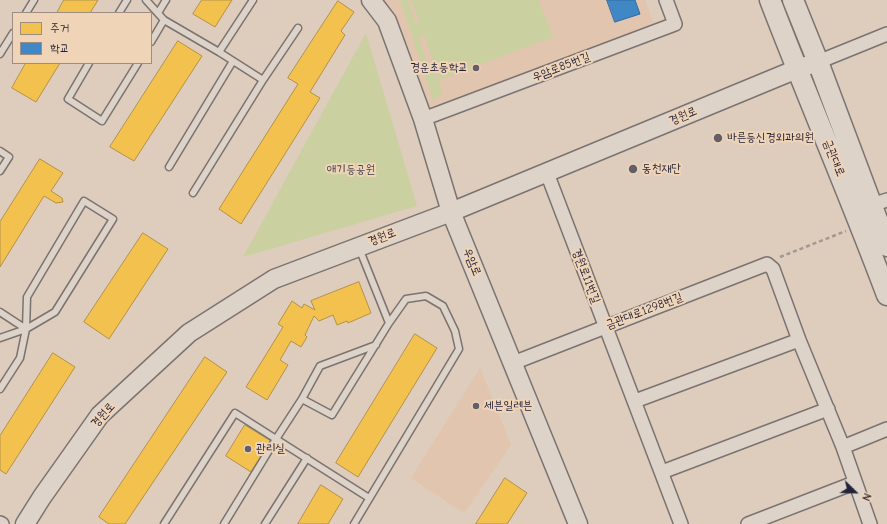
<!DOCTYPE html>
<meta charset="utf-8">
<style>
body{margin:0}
#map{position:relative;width:887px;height:524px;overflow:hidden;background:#deccbc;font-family:"Comic Neue","Poor Story",sans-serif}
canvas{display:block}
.legend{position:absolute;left:12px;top:12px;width:140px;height:52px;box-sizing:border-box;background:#f0d4b7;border:1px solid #9e8d85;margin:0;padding:5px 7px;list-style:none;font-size:12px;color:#22223b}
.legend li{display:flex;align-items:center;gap:8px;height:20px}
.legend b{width:20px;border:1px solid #9e8d85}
.north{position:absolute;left:835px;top:472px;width:40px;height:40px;-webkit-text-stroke:3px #f0d4b7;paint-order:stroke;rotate:113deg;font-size:11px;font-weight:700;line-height:16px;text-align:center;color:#22223b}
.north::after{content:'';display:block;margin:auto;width:14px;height:18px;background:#22223b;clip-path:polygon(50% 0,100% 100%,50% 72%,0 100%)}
</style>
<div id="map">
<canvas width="887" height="524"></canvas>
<ul class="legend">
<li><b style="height:11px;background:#f2c14e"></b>주거</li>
<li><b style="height:11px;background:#3f88c5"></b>학교</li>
</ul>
<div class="north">N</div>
</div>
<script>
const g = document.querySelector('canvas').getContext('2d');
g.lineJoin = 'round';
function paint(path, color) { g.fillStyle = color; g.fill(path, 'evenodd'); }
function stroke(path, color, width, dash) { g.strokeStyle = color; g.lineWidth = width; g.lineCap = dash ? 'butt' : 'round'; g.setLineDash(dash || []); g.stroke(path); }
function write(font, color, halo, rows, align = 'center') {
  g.font = font + ' "Comic Neue","Poor Story",sans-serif'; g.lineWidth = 4; g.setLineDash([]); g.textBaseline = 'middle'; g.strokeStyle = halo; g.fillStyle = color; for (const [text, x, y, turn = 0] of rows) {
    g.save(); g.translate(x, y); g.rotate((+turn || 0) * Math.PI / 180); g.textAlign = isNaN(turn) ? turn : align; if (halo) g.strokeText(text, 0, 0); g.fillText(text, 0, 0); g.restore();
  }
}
paint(new Path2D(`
 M383,0H645L655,27L428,108Z
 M480,368L511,445L464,513L411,478Z`), '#e1c5ae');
paint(new Path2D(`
 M400,0H408L416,24L420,22L411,0H539L553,37L440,80L424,35L419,37L430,72L435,69L443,94L433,100Z
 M366,33L417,206L243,257Z`), '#cbd0a0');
const homes = new Path2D(`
 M64,0H98L90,13H57Z
 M202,0H232L215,27L193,14Z
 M338,1L354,12L341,31L345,35L310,92L320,98L241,224L219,209L298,84L288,78Z
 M178,41L202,56L134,161L110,147Z
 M26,63H60L36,102L12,88Z
 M40,159L63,173L51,191L62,198L63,202L56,203L44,196L0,267V222Z
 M143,233L168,249L109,339L84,322Z
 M359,282L371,313L348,323L347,321L337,325L333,315L319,321L314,316L305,335L307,337L301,347L291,341L280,360L288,365L267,400L246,387L283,327L278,324L292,301L302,308L304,304L315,310L311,301Z
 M415,334L437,348L358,477L336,463Z
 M53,353L75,367L6,474L0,470V436Z
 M205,357L227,372L125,524H109L99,517Z
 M245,425L271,441L251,472L226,456Z
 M505,478L527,493L507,524H476Z
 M321,485L343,499L328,524H298Z`);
paint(homes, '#f2c14e');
stroke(homes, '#b49148', 1);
const schools = new Path2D(`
 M607,0H635L640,14L615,22Z`);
paint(schools, '#3f88c5');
stroke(schools, '#36699c', 1);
const lane = new Path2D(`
 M146,0L164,20L219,52
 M26,13L34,0
 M119,13L127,0
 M158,13L166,0
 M151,42L164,20
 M0,54L13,33
 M89,63L68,99L102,121L138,63
 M263,80L298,28
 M0,151L9,157L0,171
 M169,167L233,61
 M193,193L263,80L219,52L253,0
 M359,248L389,323
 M0,312L26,329
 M0,338L26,329L55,312L113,219L84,201L27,297L26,329L20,358L0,389
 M302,399L332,415L389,323L406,299L426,296L443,306L455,331L459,349L354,524
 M369,498L276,439L302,399L320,366L376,345
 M164,524L235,413L276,439L224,524
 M265,524L307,458`);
const street = new Path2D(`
 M818,62L887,34
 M423,119L675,24L666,0
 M547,173L681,524
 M872,205L887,200
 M513,363L767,264L773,269L799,340L843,447L870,524
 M635,401L799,340
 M843,447L887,429
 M662,472L828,409
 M0,523L2,524
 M748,524L854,483`);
const secondary = new Path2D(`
 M371,0L387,21L423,119L451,212L578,524
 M25,524L42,497L100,415L189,333L274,279L451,212L797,69L818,62`);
const primary = new Path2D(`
 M770,0C808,99 850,196 887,295
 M793,0L818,62L887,246`);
stroke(lane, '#7b7371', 9);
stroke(street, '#7b7371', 16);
stroke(secondary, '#7b7371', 21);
stroke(primary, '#7b7371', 23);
stroke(new Path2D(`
 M780,257L846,231`), '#a19994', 2.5, [4, 3]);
stroke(lane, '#ddd3c8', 6);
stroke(street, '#ddd3c8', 13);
stroke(secondary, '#ddd3c8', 18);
stroke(primary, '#ddd3c8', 20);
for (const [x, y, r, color] of [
 [476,68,4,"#645e68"],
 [718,138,5,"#645e68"],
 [633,169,5,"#645e68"],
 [476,406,4,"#645e68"],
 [248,449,4,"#645e68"]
]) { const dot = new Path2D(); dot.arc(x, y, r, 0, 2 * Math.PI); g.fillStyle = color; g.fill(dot); stroke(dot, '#f0d4b7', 1.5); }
write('12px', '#22223b', '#f0d4b7', [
 ["우암로85번길",561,67,-21],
 ["경원로",683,116,-23],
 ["금관대로",834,158,68],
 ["경원로",382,237,-21],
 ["우암로",472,262,68],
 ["경원로11번길",586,276,69],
 ["금관대로1298번길",644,311,-21],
 ["경원로",103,415,-48]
]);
write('12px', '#22223b', '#f0d4b7', [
 ["경운초등학교",468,68,"right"],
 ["바른등신경외과의원",727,138],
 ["동천재단",642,169],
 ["세븐일레븐",484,406],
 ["관리실",256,449]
], 'left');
write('12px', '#41454b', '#f0d4b7', [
 ["애기등공원",351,170]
]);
</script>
